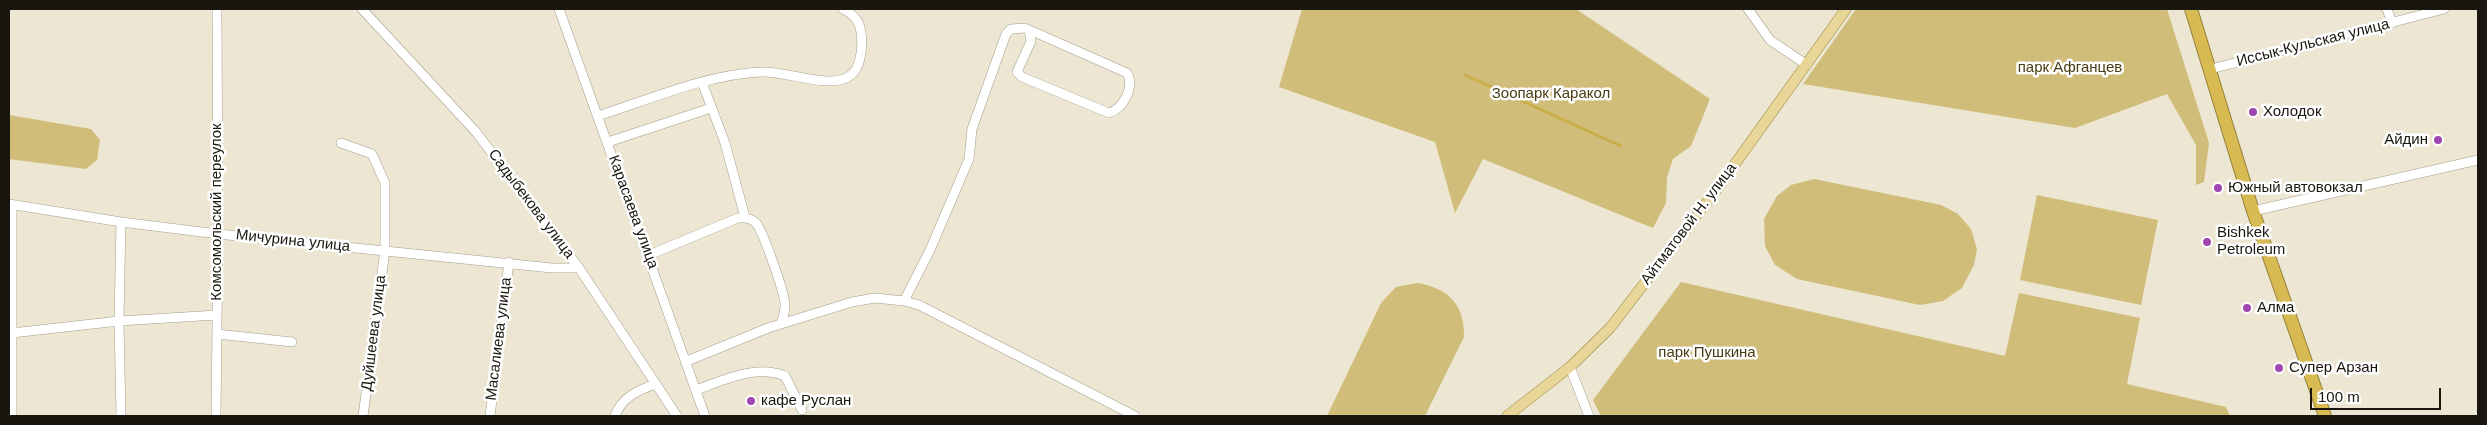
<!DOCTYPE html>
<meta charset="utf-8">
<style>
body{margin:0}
#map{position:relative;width:2487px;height:425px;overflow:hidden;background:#ece6d2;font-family:Arial,sans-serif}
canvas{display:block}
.frame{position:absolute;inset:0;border:10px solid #18160f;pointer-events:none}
.scale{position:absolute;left:2310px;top:388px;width:131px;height:22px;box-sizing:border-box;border:2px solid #18160f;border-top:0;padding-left:6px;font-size:15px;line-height:18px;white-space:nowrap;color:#18160f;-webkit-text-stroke:4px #fff;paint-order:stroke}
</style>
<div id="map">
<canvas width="2487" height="425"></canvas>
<div class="frame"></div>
<div class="scale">100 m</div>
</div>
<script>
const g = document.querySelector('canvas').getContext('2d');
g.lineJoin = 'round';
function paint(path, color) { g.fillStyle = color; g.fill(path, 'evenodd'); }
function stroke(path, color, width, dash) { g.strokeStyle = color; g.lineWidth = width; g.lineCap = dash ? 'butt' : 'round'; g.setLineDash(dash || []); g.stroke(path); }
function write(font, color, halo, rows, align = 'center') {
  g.font = font + ' Arial,sans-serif'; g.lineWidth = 5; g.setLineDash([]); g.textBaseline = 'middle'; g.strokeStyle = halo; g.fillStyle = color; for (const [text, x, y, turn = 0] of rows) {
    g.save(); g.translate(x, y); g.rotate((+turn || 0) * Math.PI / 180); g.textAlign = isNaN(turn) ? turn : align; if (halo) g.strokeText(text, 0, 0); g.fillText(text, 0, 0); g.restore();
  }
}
paint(new Path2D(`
 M1302,9H1576L1710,99L1691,146L1673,159L1667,177L1666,203L1653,228L1483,159L1455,213L1435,142L1279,87Z
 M1856,9H2167L2209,143L2204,182L2196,185V145L2167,94L2075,128L1803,84Z
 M9,115L91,129L100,140L97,160L86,169L9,159Z
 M1814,179L1941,205L1958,214L1971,229L1977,249L1974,265L1962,288L1943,301L1920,305L1797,279L1775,265L1765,246L1764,219L1777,196L1791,185Z
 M2037,195L2158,220L2141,305L2020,280Z
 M1681,282L2005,356L2019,293L2140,318L2127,384L2226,407L2230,416H1601L1593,400Z
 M1417,283C1448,288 1465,304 1464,337L1425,416H1327L1381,303L1396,287Z`), '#d0bd79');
stroke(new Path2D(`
 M1465,75L1621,146`), '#c9ad48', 2.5);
const minor = new Path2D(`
 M362,9L476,132L579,268L677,416
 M559,9L705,416
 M1748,9L1770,40L1807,65
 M2387,9L2392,23
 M2211,69L2444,9
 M702,82L725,143L745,217
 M598,116C651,99 705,75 760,72C784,70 827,89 848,77C863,69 864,39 859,24C856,17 849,12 843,9
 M608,142L711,108
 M341,143L372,154L385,183V250L363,416
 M9,204L121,222L218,234L552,268H579
 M2253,211L2478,160
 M649,255L738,218C745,217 751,218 756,223C763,231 785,294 785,305C785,311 783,318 781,324
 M904,301L930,250L969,159L972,129L1006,34L1011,29L1025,28L1127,73C1135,87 1123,109 1109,113L1022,77L1017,72L1031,41L1029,30
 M12,333L119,321L217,315
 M217,334L292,342
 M687,361L768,328L852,302L875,298L904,301L919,305L1135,416
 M1570,367L1589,416
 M696,390C724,380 756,364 785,376L802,410
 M12,416V205
 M121,416L119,321L121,222
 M216,416L218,234L217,9
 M490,416L509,262
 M615,416C622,397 638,390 656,384`);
const major = new Path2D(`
 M1507,416L1570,367L1610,328L1717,189L1846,9`);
const highway = new Path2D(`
 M2191,9L2253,211L2325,416`);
stroke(minor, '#a49e8b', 10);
stroke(major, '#94813b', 11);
stroke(highway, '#94813b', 14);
stroke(minor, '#fff', 9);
stroke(major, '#e7d697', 10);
stroke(highway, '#d7ba52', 12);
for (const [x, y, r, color] of [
 [2253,112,5,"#9f46b1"],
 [2438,140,5,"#9f46b1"],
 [2218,188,5,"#9f46b1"],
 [2207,242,5,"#9f46b1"],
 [2247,308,5,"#9f46b1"],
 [2279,368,5,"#9f46b1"],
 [751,401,5,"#9f46b1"]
]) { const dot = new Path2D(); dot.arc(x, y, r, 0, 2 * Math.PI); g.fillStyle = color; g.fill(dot); stroke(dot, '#fff', 2); }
write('15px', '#18160f', '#fff', [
 ["Иссык-Кульская улица",2313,43,-14],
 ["Садыбекова улица",531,204,53],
 ["Комсомольский переулок",217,212,-90],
 ["Карасаева улица",633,212,70],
 ["Айтматовой Н. улица",1689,224,-53],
 ["Мичурина улица",293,241,6],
 ["Дуйшеева улица",374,333,-83],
 ["Масалиева улица",499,339,-83]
]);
write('15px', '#483c11', '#fff', [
 ["парк Афганцев",2070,68],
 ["Зоопарк Каракол",1551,94],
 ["парк Пушкина",1707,353]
]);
write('15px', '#18160f', '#fff', [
 ["Холодок",2263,112],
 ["Айдин",2428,140,"right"],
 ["Южный автовокзал",2228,188],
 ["Bishkek",2217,233],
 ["Petroleum",2217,250],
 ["Алма",2257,308],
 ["Супер Арзан",2289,368],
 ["кафе Руслан",761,401]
], 'left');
</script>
